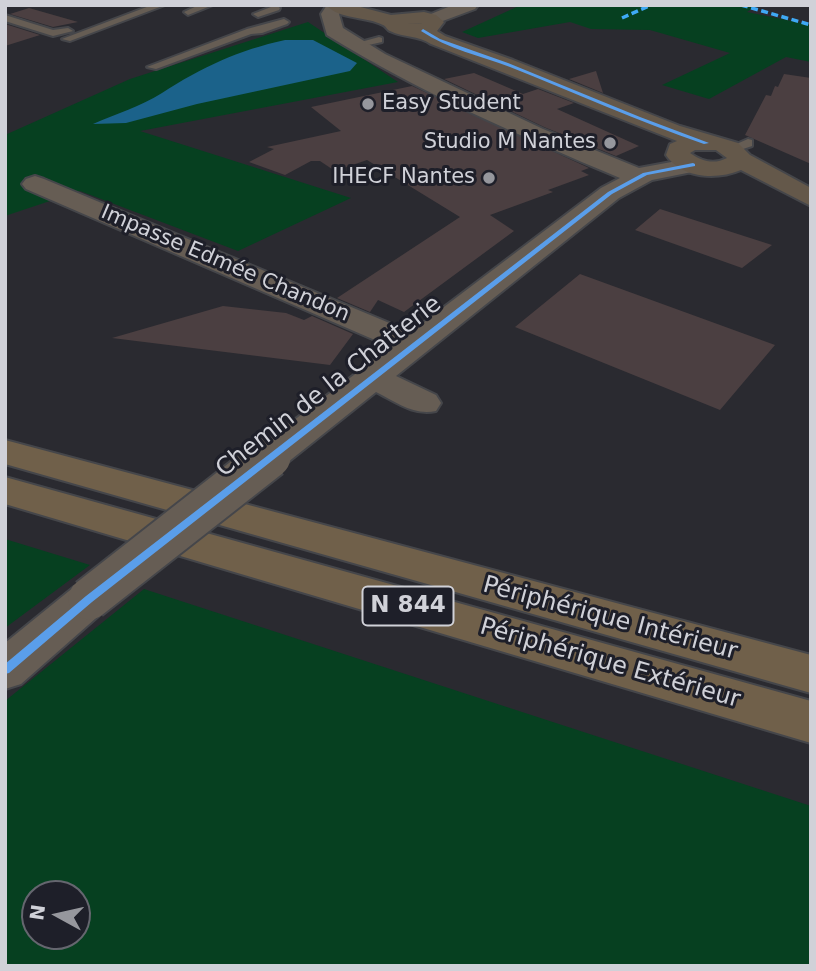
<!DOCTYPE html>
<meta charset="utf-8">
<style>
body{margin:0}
#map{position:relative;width:816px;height:971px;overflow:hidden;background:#2a2a30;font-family:"DejaVu Sans",sans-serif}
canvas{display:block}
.frame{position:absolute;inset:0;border:7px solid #d0d1d8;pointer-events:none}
.north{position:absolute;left:21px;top:880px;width:70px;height:70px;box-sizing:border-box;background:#1e1f29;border:2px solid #65666f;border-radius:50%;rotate:278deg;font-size:19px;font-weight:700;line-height:28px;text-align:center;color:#d0d1d8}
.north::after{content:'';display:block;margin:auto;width:24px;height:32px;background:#96979d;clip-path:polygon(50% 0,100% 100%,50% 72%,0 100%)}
</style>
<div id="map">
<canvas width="816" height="971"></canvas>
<div class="frame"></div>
<div class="north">N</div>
</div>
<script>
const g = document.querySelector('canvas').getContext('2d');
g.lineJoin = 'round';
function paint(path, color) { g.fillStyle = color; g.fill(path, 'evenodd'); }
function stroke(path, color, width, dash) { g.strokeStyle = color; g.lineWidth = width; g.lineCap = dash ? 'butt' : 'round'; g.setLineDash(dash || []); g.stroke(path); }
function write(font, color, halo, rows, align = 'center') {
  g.font = font + ' "DejaVu Sans",sans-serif'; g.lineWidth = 6; g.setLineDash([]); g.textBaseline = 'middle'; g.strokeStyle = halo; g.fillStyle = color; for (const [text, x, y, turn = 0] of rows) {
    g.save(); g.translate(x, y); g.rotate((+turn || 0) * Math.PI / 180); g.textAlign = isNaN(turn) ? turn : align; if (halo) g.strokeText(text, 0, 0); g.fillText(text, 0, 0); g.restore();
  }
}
paint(new Path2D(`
 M521,5H757L747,12L811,25V62L786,57L709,99L662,85L730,53L650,30L591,29L570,22L478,38L462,32Z
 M308,22L398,82L140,131L351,198L238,251L80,191L5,216V135L130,79Z
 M5,539L90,565L5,628Z
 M144,589L811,806V966H5V701ZM35,894H77V936H35Z`), '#064020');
paint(new Path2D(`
 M285,40H313L357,63L350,71L197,104L126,123L93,124C116,114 141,106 162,93C202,67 239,50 285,40Z`), '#1b628a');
paint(new Path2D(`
 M29,8L78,22L53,27L10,14Z
 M5,24L40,35L5,46Z
 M596,71L603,93L569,79Z
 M474,73L523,94L538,89L574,103L557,109L639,146L616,156L544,127L444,79Z
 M784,74L811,78V164L745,135L766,95L771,96L775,86L778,87Z
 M412,86L589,168L581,171L589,175L548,190L553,192L490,215L514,231L404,312L378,300L370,312L337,298L460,217L367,160L335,171L320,161H311L285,175L249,162L274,149L267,147L341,131L311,107Z
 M660,209L772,245L742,268L635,230Z
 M580,274L775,345L720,410L515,327Z
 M223,306L286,313L304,320L312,316L353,334L330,365L112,338Z`), '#4b3f41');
const lane = new Path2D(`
 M152,5H165L70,41L62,39Z
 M199,5H213L188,15L184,12Z
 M276,5L280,8L279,10L258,17L253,14Z
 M5,15L53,30L68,28L73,31L53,36L5,21Z
 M284,19L289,22L287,24L262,33L251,34L156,69L147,67L247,29Z
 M379,37L382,38V42L355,48L350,45Z
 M748,139L752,140V146L731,153L725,149Z`);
const street = new Path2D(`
 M327,5H344L339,14L343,28L385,54L543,129L639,168L693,158L702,160L705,165L702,170L652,180L619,198L396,376L436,395L441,403L436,411C414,416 396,402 376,392L283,466L270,469L257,466L251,457L257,448L391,347L26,189L22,184L26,179L35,176L44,179L411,332L601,188L620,178C520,136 419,92 327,35L321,14Z
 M453,5H478L475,9L432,25L423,20L426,16Z
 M89,582L104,587L111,599L104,611L21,684L5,689V643L74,587Z`);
const secondary = new Path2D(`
 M326,5H353L391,15L424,12L436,15L444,22L437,31L445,36L513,60L680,126L738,143L750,155L811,188V206L741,170C717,180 682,179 666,155L670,144L677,141L431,44C418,35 404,38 390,31C387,30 386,26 383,25C366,16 340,20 326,5ZM419,23H423L406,24ZM695,150H716L727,158C714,165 701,161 690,153Z`);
const highway = new Path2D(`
 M5,440L811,655V693L5,464Z
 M5,477L811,701V743L5,504Z`);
stroke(lane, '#45464a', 4);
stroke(street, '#45464a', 4);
stroke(secondary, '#45464a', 4);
stroke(highway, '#45464a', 4);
paint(lane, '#665d54');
paint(street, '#665d54');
paint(secondary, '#64584a');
paint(highway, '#70604a');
const streetBridge = new Path2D(`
 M89,599L270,457`);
stroke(streetBridge, '#45464a', 45, []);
stroke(streetBridge, '#665d54', 41);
stroke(new Path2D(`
 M741,5L811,25
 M622,18L651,5`), '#3fa9f5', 3.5, [7, 3.5]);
paint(new Path2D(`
 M423,29L440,39L508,63L640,117L709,143L704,144C638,121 575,93 510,67C481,56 448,49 421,31Z
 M693,163L695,164V166L647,175L612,194L92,602L9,673L5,674V664L86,596L608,192L643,173Z`), '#5a9eea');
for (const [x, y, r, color] of [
 [368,104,7,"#96979d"],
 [610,143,7,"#96979d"],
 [489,178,7,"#96979d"]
]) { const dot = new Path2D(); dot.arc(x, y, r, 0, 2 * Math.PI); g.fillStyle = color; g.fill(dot); stroke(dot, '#1e1f29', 2.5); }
write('21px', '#d0d1d8', '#1e1f29', [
 ["Easy Student",382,104,"left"],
 ["Studio M Nantes",596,143],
 ["IHECF Nantes",475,178]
], 'right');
write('21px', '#d0d1d8', '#1e1f29', [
 ["Impasse Edmée Chandon",225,264,23]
]);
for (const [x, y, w] of [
 [408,606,91]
]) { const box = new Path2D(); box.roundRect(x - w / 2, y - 19.5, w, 39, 5); g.fillStyle = '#1e1f29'; g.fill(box); stroke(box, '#d0d1d8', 2); }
write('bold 23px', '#d0d1d8', null, [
 ["N 844",408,606]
]);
write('24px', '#d0d1d8', '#1e1f29', [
 ["Chemin de la Chatterie",329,387,-38],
 ["Périphérique Intérieur",610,619,15],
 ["Périphérique Extérieur",610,664,16]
]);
</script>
